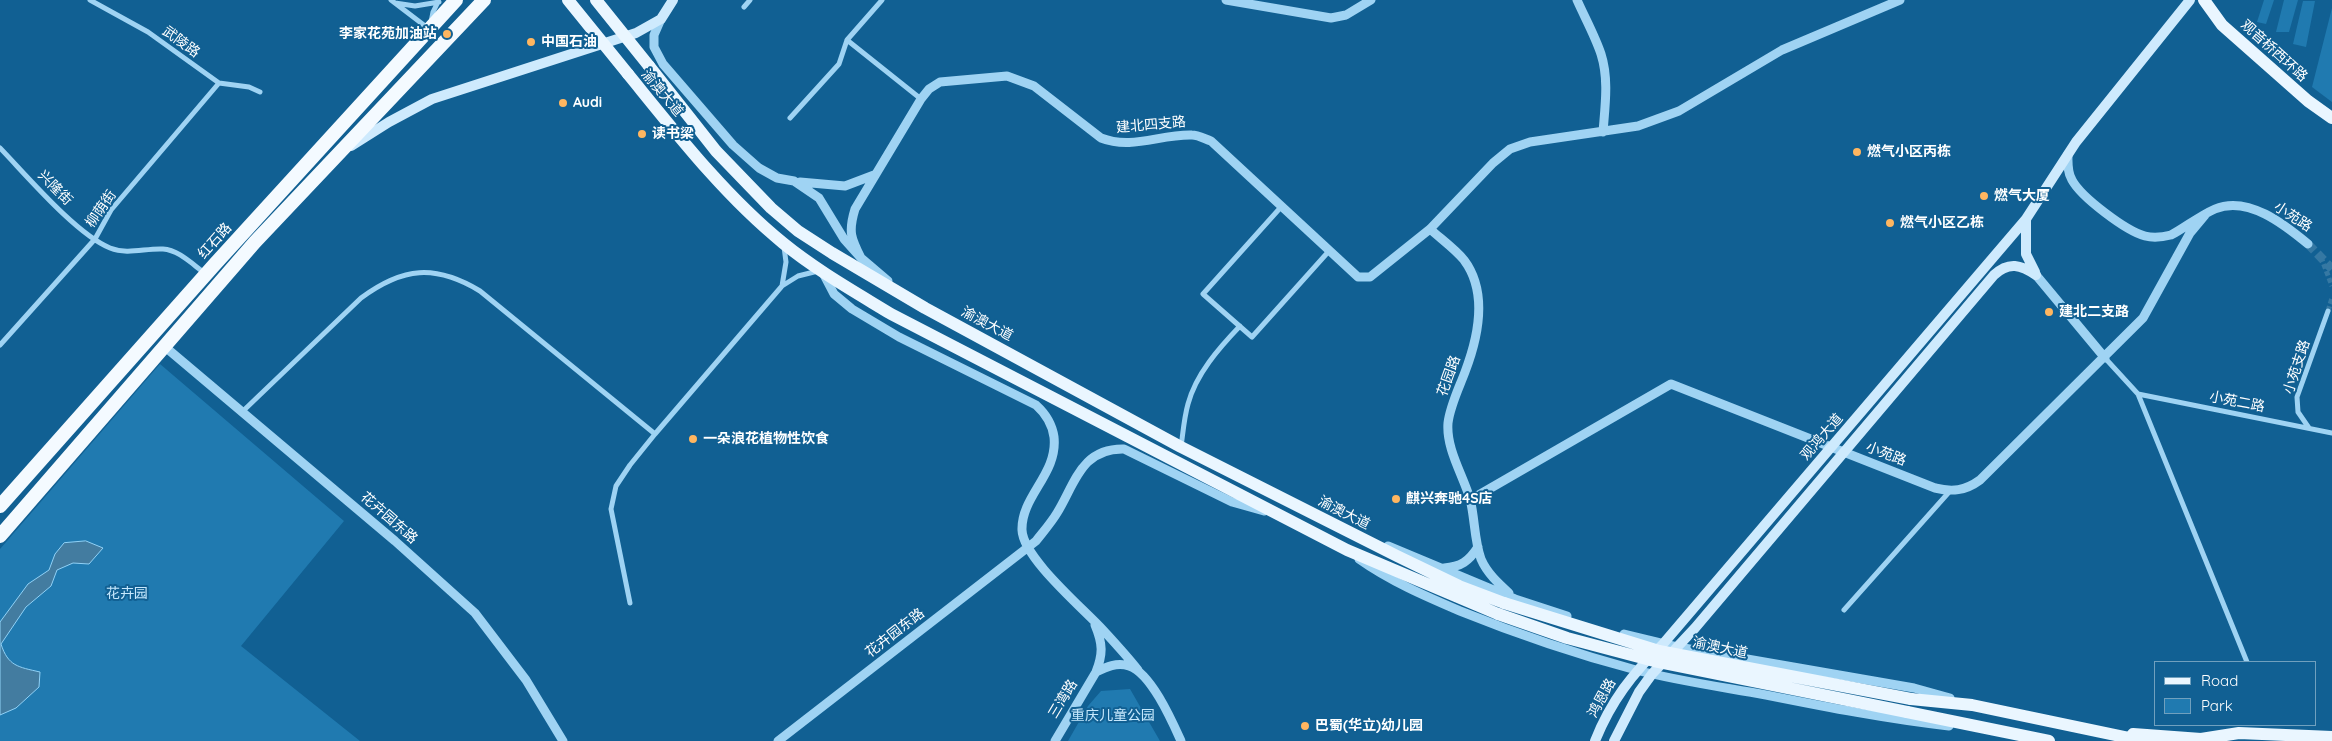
<!DOCTYPE html>
<meta charset="utf-8">
<style>
body{margin:0}
#map{position:relative;width:2332px;height:741px;overflow:hidden;background:#116093;font-family:Quicksand,sans-serif}
canvas{display:block}
.legend{position:absolute;left:2154px;top:661px;width:162px;height:65px;box-sizing:border-box;background:#116093;border:1px solid #70a0be;margin:0;padding:6px 9px;list-style:none;font-size:15px;color:#fff}
.legend li{display:flex;align-items:center;gap:10px;height:25px}
.legend b{width:25px;border:1px solid #70a0be}
</style>
<div id="map">
<canvas width="2332" height="741"></canvas>
<ul class="legend">
<li><b style="height:6px;background:#eaf6ff"></b>Road</li>
<li><b style="height:14px;background:#207ab0"></b>Park</li>
</ul>
</div>
<script>
const g = document.querySelector('canvas').getContext('2d');
g.lineJoin = 'round';
function paint(path, color) { g.fillStyle = color; g.fill(path, 'evenodd'); }
function stroke(path, color, width, dash) { g.strokeStyle = color; g.lineWidth = width; g.lineCap = dash ? 'butt' : 'round'; g.setLineDash(dash || []); g.stroke(path); }
function write(font, color, halo, rows, align = 'center') {
  g.font = font + ' Quicksand,"Noto Sans SC",sans-serif'; g.lineWidth = 4; g.setLineDash([]); g.textBaseline = 'middle'; g.strokeStyle = halo; g.fillStyle = color; for (const [text, x, y, turn = 0] of rows) {
    g.save(); g.translate(x, y); g.rotate((+turn || 0) * Math.PI / 180); g.textAlign = isNaN(turn) ? turn : align; if (halo) g.strokeText(text, 0, 0); g.fillText(text, 0, 0); g.restore();
  }
}
paint(new Path2D(`
 M2264,0H2274L2266,24L2257,22Z
 M2284,0H2298L2289,32H2276Z
 M2303,1H2315L2306,47L2293,44Z
 M2332,8V102L2312,87Z
 M160,364L344,521L241,646L360,741H0V549Z
 M1130,689L1160,741H1068L1088,706L1101,691Z`), '#207ab0');
const water = new Path2D(`
 M86,541L103,548L89,564L73,563L57,570L51,586L26,607L1,644C8,666 18,667 40,672L39,687L16,708L0,715V622L28,584L49,570L55,554L64,543Z`);
paint(water, '#437ca0');
stroke(water, '#90d1f6', 1);
stroke(new Path2D(`
 M2321,257L2332,286
 M2328,311L2332,298`), '#3578a3', 5, [5, 2.5]);
stroke(new Path2D(`
 M2308,244L2332,269`), '#3578a3', 9, [9, 4.5]);
stroke(new Path2D(`
 M90,0L148,32L219,83L249,87L260,92
 M391,0L429,29
 M395,3L415,6L439,2
 M744,7L750,0
 M431,22L433,12L438,2
 M847,40L921,99
 M790,118L839,64L847,40L882,0
 M0,148C27,176 76,234 110,248C128,255 145,248 163,249C179,250 193,265 206,274
 M1281,207L1203,294L1252,337L1329,251
 M782,286L786,262L784,247
 M0,345L95,239L111,210L219,83
 M2105,358L2138,394L2247,662
 M2138,394L2332,433
 M242,412L361,298C403,267 435,264 480,291L655,434
 M2309,428L2298,412L2297,397L2328,311
 M1181,447C1183,433 1184,418 1188,404C1196,374 1219,348 1240,326
 M630,603L611,509L616,486L630,465L655,434L782,286L798,276L818,271
 M1844,610L1950,491`), '#9fd3f3', 5);
stroke(new Path2D(`
 M1226,0L1331,18L1346,15L1371,0
 M1577,0C1585,18 1595,36 1601,54C1609,79 1605,106 1603,132
 M661,19L654,35V47L663,64L733,145L759,168L777,178L794,181L819,198L844,239L861,258L888,281
 M2068,154C2068,163 2067,172 2072,180C2081,197 2126,231 2145,236C2153,238 2163,237 2171,235C2186,227 2199,216 2215,209C2248,195 2285,225 2308,244
 M800,182L845,186L874,175
 M1430,229C1441,239 1455,249 1464,260C1488,292 1478,338 1465,372C1459,388 1450,406 1448,423C1446,449 1463,475 1470,499C1475,518 1474,540 1481,559C1487,573 1498,583 1509,593
 M861,258C851,238 848,232 855,209L921,99L929,89L940,82L1007,76L1034,86L1101,138C1132,150 1160,134 1192,135C1198,135 1205,139 1211,141L1358,277H1370L1430,229L1493,163L1510,149L1530,142L1638,126L1679,111L1782,50L1900,0
 M823,273L834,294L852,309L899,337L1036,405C1046,414 1052,423 1054,437C1058,474 1021,496 1022,530C1023,558 1084,609 1103,630C1115,643 1127,656 1138,670
 M2036,275L2105,358
 M164,346L395,541L475,613L526,680L563,741
 M1470,500L1671,384L1935,488C1952,492 1965,491 1980,480L2143,318L2190,233L2205,215
 M1388,546L1515,599L1567,616
 M1359,559C1390,581 1425,596 1460,611C1517,634 1576,654 1636,670C1678,681 1722,687 1766,695C1826,707 1887,719 1949,726
 M1444,568C1461,567 1469,561 1478,547
 M1624,634L1678,647L1914,688L1950,698
 M1096,672C1106,667 1117,662 1129,666C1151,673 1172,721 1181,741
 M778,741L1036,541C1043,532 1051,523 1057,513C1075,484 1081,448 1124,449L1232,502L1264,511
 M1055,741L1096,672C1103,654 1103,644 1095,625`), '#9fd3f3', 9);
stroke(new Path2D(`
 M351,146L389,122L432,99L636,33L661,19L673,0
 M2026,219V254L2035,272
 M1595,741C1611,701 1632,674 1663,644L2026,219L2076,142L2190,0
 M1614,741L1639,692L1652,674L1695,628L1994,275C2009,261 2021,265 2036,275`), '#ceeafd', 10);
stroke(new Path2D(`
 M2204,0L2222,25L2308,101L2332,118
 M649,66L716,151L771,208L798,231L832,253L925,308L1181,447L1397,556L1459,586L1504,603
 M628,74C676,133 724,195 783,243C816,270 855,292 891,314L1347,550L1498,614
 M1911,699L1972,705L2144,741
 M1907,712L2049,741
 M2133,734L2201,739L2239,733L2332,737`), '#eaf6ff', 12);
stroke(new Path2D(`
 M0,506L215,264L456,0
 M0,536L255,242L484,0`), '#f4faff', 14);
stroke(new Path2D(`
 M568,0L628,74
 M596,0L649,66
 M1504,603L1659,651L1911,699
 M1498,614L1567,638L1654,661L1907,712`), '#eaf6ff', 12);
for (const [x, y, r, color] of [
 [447,34,5,"#ffb660"],
 [531,42,5,"#ffb660"],
 [563,103,5,"#ffb660"],
 [642,134,5,"#ffb660"],
 [1857,152,5,"#ffb660"],
 [1984,196,5,"#ffb660"],
 [1890,223,5,"#ffb660"],
 [2049,312,5,"#ffb660"],
 [693,439,5,"#ffb660"],
 [1396,499,5,"#ffb660"],
 [1305,726,5,"#ffb660"]
]) { const dot = new Path2D(); dot.arc(x, y, r, 0, 2 * Math.PI); g.fillStyle = color; g.fill(dot); stroke(dot, '#116093', 2); }
write('bold 14px', '#fff', '#116093', [
 ["李家花苑加油站",437,34,"right"],
 ["中国石油",541,42],
 ["Audi",573,103],
 ["读书梁",652,134],
 ["燃气小区丙栋",1867,152],
 ["燃气大厦",1994,196],
 ["燃气小区乙栋",1900,223],
 ["建北二支路",2059,312],
 ["一朵浪花植物性饮食",703,439],
 ["麒兴奔驰4S店",1406,499],
 ["巴蜀(华立)幼儿园",1315,726]
], 'left');
write('14px', '#fff', '#116093', [
 ["武陵路",181,42,36],
 ["观音桥西环路",2274,51,42],
 ["渝澳大道",662,93,50],
 ["建北四支路",1151,125,-5],
 ["兴隆街",55,188,45],
 ["柳荫街",101,209,-55],
 ["小苑路",2293,217,33],
 ["红石路",215,241,-48],
 ["渝澳大道",987,324,28],
 ["小苑支路",2297,367,-72],
 ["花园路",1449,376,-70],
 ["小苑二路",2237,402,11],
 ["观鸿大道",1822,437,-49],
 ["小苑路",1886,454,21],
 ["渝澳大道",1344,513,27],
 ["花卉园东路",389,518,41],
 ["花卉园东路",895,633,-38],
 ["渝澳大道",1720,648,12],
 ["鸿恩路",1602,698,-61],
 ["三湾路",1063,699,-59]
]);
write('14px', '#c6e8fd', '#116093', [
 ["花卉园",127,594],
 ["重庆儿童公园",1113,716]
]);
</script>
